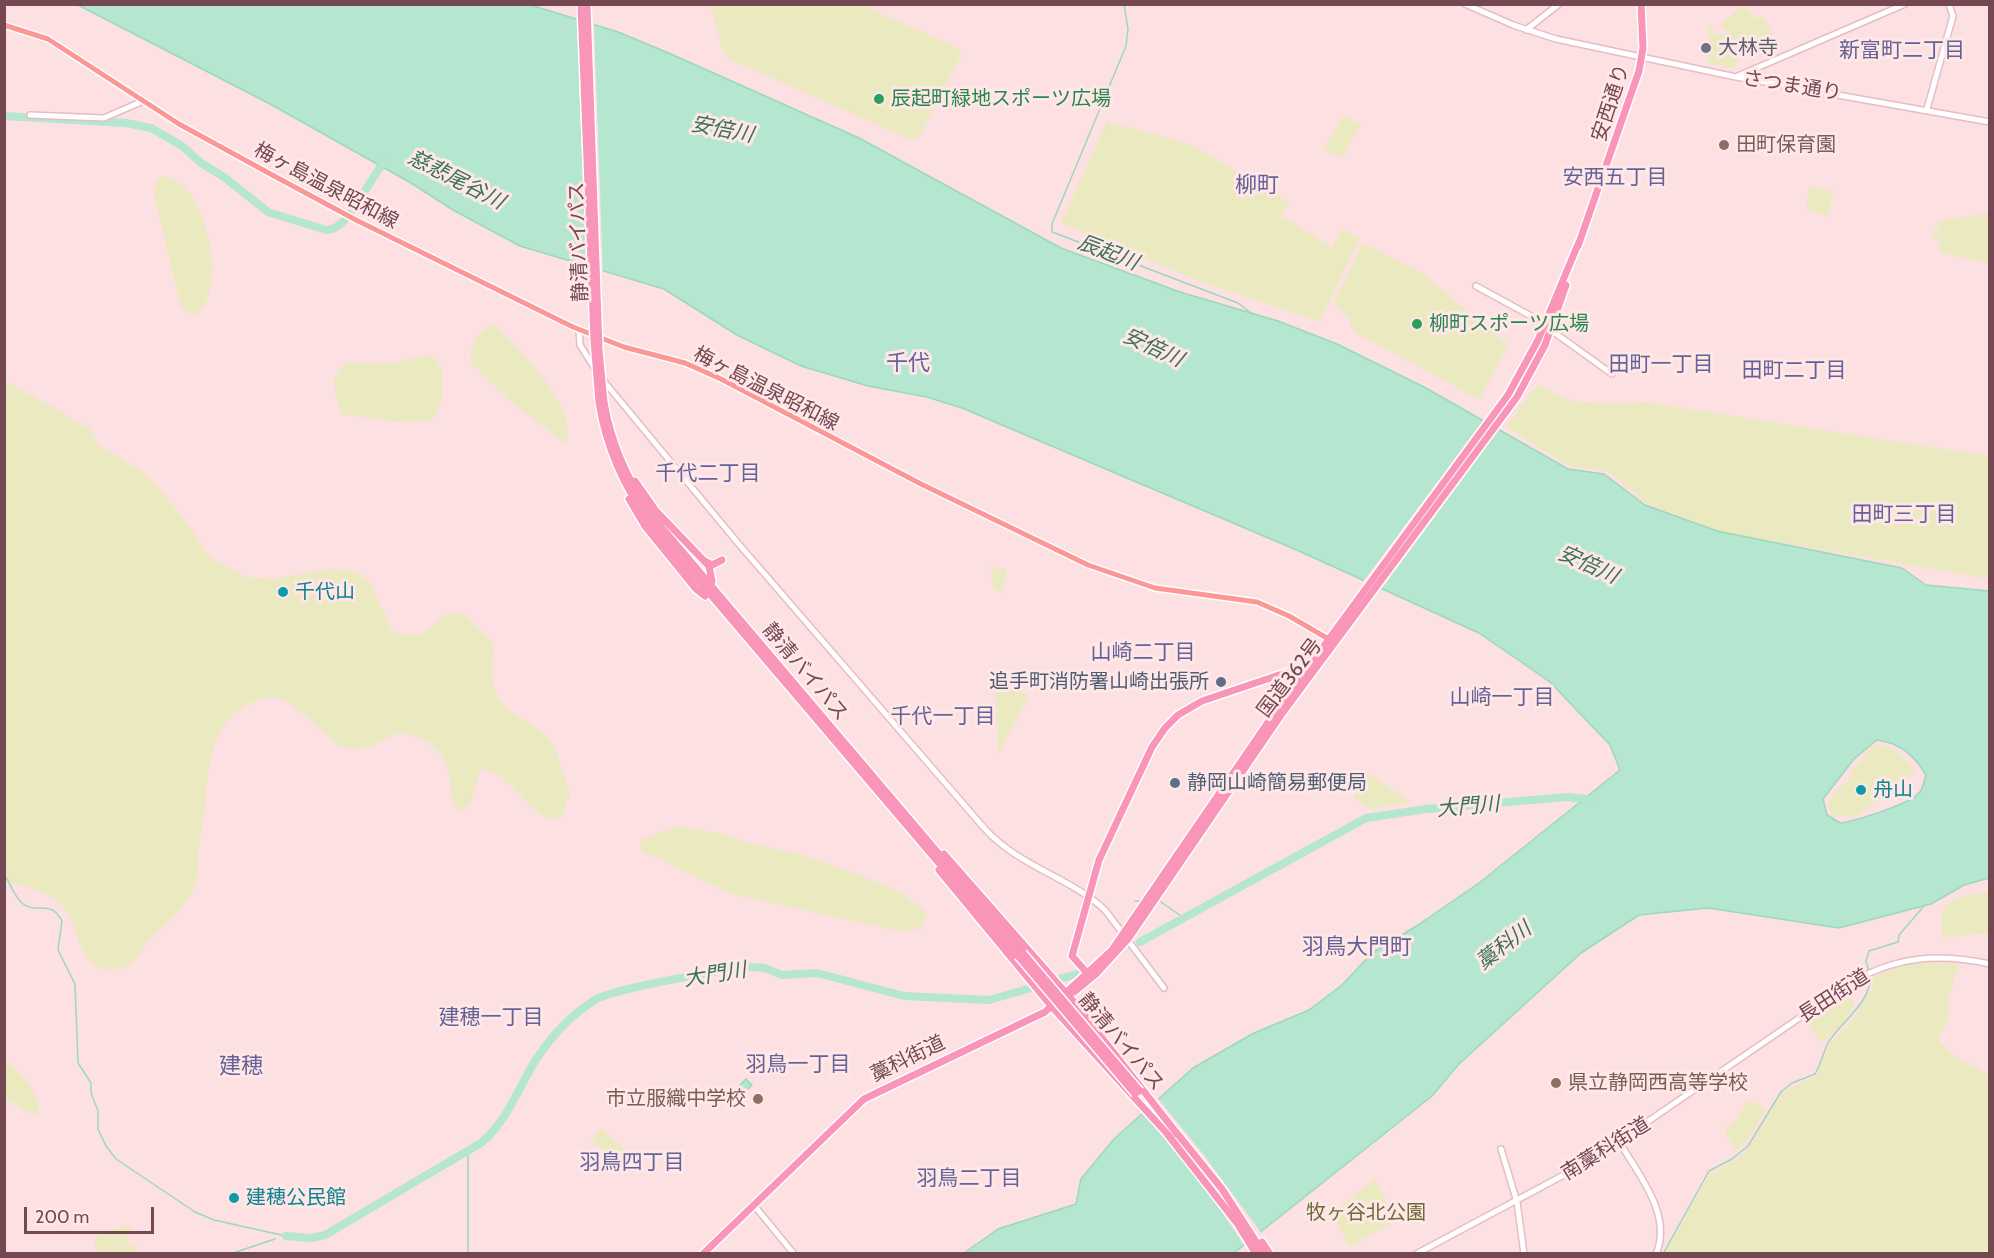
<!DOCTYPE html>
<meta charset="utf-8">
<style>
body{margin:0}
#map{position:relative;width:1994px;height:1258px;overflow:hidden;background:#fde0e1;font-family:Cabin,sans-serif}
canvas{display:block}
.frame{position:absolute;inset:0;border:6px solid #744753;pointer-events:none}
.scale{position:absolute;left:24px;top:1207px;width:130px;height:27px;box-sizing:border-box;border:3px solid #744753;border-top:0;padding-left:8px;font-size:18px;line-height:21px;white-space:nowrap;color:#744753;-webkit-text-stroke:4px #ffe7e7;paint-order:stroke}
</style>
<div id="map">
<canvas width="1994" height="1258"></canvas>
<div class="frame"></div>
<div class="scale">200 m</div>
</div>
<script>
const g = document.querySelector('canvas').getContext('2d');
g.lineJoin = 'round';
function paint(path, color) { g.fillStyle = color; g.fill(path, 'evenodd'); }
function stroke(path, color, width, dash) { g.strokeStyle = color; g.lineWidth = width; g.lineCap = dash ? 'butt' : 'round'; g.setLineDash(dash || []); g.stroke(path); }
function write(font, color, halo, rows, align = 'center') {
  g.font = font + ' Cabin,"Noto Sans JP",sans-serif'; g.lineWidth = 6; g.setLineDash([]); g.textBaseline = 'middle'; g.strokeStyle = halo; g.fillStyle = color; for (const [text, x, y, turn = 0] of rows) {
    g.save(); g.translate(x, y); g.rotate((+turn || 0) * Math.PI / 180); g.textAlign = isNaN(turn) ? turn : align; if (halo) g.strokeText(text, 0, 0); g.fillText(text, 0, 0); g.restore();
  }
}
paint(new Path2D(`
 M711,5H861L958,48L962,54L919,138L914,141L729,59L722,48Z
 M1744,5L1757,19L1762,16L1773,34L1768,37L1765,35L1739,51L1721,24Z
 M1710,24L1715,36L1722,33L1739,59L1734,69L1707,63L1709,57L1706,54L1712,53L1707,25Z
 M1345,117L1361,125L1341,158L1323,148L1342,118Z
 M1107,122L1190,144L1289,202L1281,216L1332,247L1342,229L1360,238L1320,322L1196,280L1061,223Z
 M162,176C204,176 233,293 194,315L181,308L155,199L156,181Z
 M1810,186L1833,191L1828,217L1806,209Z
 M1989,213V263L1940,253L1939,239L1932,238L1934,230H1939L1938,221Z
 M1363,243L1422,273L1508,345L1480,400L1353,331L1348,317L1334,302Z
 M495,324C519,353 580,404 566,444L511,402L472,364C468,348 479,327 495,324Z
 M431,355C449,368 444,403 433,420L398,422L341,414L333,381L344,363L387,364Z
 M5,380L90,429L98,445L140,470L157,486L187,523L208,555L218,562L247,577L273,579L331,569L350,570L369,580L393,633L421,635L446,615L463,613L492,642C495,657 490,673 494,688C499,712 533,721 548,738C560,752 563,777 570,794L562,817C534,830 513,770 480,769L471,803L463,810H459C450,802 452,790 450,779C445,750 426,736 399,733C378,741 363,755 340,746C322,732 299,707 279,698C270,695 261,699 253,702C211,719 207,770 205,808C203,822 200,835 199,849C198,863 199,876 193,889C184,910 167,921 152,937C139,950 139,966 117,969C77,974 81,927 63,906C49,891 24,885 5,882Z
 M1537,385L1571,401L1615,404L1644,402L1989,456V579L1717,531L1646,503L1610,472L1568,465L1506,427Z
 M991,567L1007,570L1002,593L992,587Z
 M995,678L1029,696L998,755Z
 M1873,745C1894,745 1902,755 1915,770L1899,790L1873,804L1858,816L1833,817L1828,804L1834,792L1849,780L1851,772Z
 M1369,774L1411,802L1370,809L1353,798Z
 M679,826L729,835L744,842L802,855L885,885C901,892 915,902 928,914L921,928L903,932L737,895L707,883L656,857L646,854L640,849L641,840Z
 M1989,892V933L1943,937C1935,897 1957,897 1989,892Z
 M1925,961L1959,964L1948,998L1949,1018L1938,1039C1953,1060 1971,1062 1989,1076V1253L1664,1254L1709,1175L1738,1158L1750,1147L1784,1091L1816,1076L1829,1045L1850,1023L1865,1001L1872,988L1873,977L1905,965Z
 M1846,992L1854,1003C1849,1021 1835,1032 1821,1043L1805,1019Z
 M5,1060C22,1072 39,1093 39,1115L25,1111L5,1098Z
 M1748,1100L1766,1109L1748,1140L1736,1151L1724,1130L1735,1122Z
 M602,1129L629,1154L618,1166L591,1139Z
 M1375,1179L1396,1221L1349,1247L1332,1213Z
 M130,1225L132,1228L125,1241L138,1248L135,1253H100L94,1244L99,1230L106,1231Z`), '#eae9bf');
const water = new Path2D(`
 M78,5H531L618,32L671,54L859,138L1061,248L1180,292L1278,321L1337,344L1424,387L1568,469L1604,474L1645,505L1717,531L1902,568L1926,585L1989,591V878L1964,885L1931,904L1839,928L1708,908L1639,915L1581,953L1459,1064L1432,1096L1234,1253H964L998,1229L1076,1204L1081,1179L1114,1139L1193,1068L1252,1034L1309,1010L1342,985L1372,953L1418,925L1479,883L1620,770L1610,745L1550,682L1479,633L1299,551L962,408L927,397L868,386L801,366L737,335L664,289L520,246L453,210L411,183L270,104ZM1877,740C1900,743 1914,755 1926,775C1924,781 1923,789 1919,793C1910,804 1855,821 1840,823L1827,815L1823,799L1854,759Z
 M746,1079L752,1085L740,1097L734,1091Z`);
paint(water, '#b5e6cf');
stroke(water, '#9bd8bc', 1.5);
paint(new Path2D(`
 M577,16L594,22L603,274L586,269Z
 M1485,418L1501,427L1380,591L1362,583Z
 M1156,1096L1204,1155L1262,1234L1246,1248L1203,1184L1140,1110Z`), '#fde0e1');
stroke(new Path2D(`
 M1124,4L1128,29L1126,46L1052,224V232L1238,303L1251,313
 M4,874C10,883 14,896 22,903C35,915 50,898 62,921L58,950L75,984L78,1063L91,1083V1093L98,1111V1129L106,1146L116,1159L195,1212L214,1220L286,1236
 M1135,901H1140
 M1161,902L1184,918
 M1869,972L1866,961L1869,951L1898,942L1899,935L1924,906
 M468,1151V1254
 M230,1254L275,1239
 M1663,1254L1709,1171L1732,1159L1748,1146L1781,1092L1792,1083L1815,1074C1821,1064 1823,1053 1828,1043C1839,1023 1872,1003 1870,976`), '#9bd8bc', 1.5);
stroke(new Path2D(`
 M4,116L126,123L151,128L182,146L201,163L224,177L268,212L326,230C348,232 370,176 386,160
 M1140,942L1366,818L1426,809L1567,797L1594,800
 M1056,980L1080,973
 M286,1236L311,1238L325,1235L481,1143C507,1122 519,1086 537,1058C552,1036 572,1014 595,1000C611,989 730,968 753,967L765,968L782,975L817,973L904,996L989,1000L1031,988`), '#b5e6cf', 8);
const secondary = new Path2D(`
 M1465,4L1513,25L1556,39L1736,77L1990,122
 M1526,30L1559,4
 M1738,76L1905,4
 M1927,109L1953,16L1949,4
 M30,115L104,118L143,101
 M1476,286L1540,321
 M579,330L580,345L597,372
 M1555,333L1612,374
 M602,379L737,542L985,829C1021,868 1068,876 1105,910L1164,988
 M1620,1143C1638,1174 1673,1215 1656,1254
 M1501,1149L1517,1202L1524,1254
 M753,1204L794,1254
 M1416,1254L1590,1161L1852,982C1897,956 1940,953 1990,964`);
const primary = new Path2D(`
 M4,25L48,39L179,124L276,177L356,220L573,327L624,347L685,363L721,379L921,484L1088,565L1155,588L1257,602L1289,616L1332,641`);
const highway = new Path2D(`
 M1578,246L1639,71L1643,48L1641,4
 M599,402C606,448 625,489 652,526L1018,956
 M604,402C611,444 628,481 652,516L1023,953
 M635,481L656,511L709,566L712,581
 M629,499L645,526L696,589L705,596
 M707,562L712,565L722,560
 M944,854L1074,1002L1178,1135
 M939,870L1052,1007L1171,1138
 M1088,974L1072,956L1099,860L1152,747L1165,728L1178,715L1202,701L1288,672L1300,677
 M1067,994L1074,992L1097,973L1128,939L1281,715L1517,397L1545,345L1566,285
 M1176,1132L1222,1189L1264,1254
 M1168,1135L1237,1223L1256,1254
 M1262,1242L1270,1254
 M703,1254L864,1099L1045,1012L1112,950L1271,718L1508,395L1538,340L1579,242`);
stroke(secondary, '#e8bcc3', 8);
stroke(primary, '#fff', 8);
stroke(highway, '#fff', 10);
stroke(secondary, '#fff', 5);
stroke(primary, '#fd9797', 5);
stroke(highway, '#f995b9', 7);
const highwayBridge = new Path2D(`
 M581,4L594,340L599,402
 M587,4L599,350L604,402
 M1023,953L1140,1091
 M1018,956L1135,1094`);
stroke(highwayBridge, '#fff', 10, []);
stroke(highwayBridge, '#f995b9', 7);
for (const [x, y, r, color] of [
 [1706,48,6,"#6b7280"],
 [879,99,6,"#2e9e5b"],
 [1724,145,6,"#8d6e63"],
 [1417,324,6,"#2e9e5b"],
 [283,592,6,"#0f9aa8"],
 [1221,682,6,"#5c6f8a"],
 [1175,783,6,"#5c6f8a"],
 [1861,790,6,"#0f9aa8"],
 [1556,1083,6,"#8d6e63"],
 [758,1099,6,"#8d6e63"],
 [234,1198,6,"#0f9aa8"]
]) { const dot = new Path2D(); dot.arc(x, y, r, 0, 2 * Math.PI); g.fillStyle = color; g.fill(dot); stroke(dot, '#ffe7e7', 2); }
write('20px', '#5b616d', '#ffe7e7', [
 ["大林寺",1718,48]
], 'left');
write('20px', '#744753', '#ffe7e7', [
 ["さつま通り",1792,86,9],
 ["安西通り",1611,103,-72],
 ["梅ヶ島温泉昭和線",326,186,28],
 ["静清バイパス",579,242,-92],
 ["梅ヶ島温泉昭和線",766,389,27],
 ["静清バイパス",805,672,50],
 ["国道362号",1290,678,-53],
 ["長田街道",1834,996,-33],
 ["静清バイパス",1121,1042,50],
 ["藁科街道",908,1059,-26],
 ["南藁科街道",1606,1149,-32]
]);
write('20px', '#27864d', '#ffe7e7', [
 ["辰起町緑地スポーツ広場",891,99],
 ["柳町スポーツ広場",1429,324]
], 'left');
write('20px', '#785e54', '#ffe7e7', [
 ["田町保育園",1736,145],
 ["県立静岡西高等学校",1568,1083],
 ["市立服織中学校",746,1099,"right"]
], 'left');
write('20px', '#0d838f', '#ffe7e7', [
 ["千代山",295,592],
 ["舟山",1873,790],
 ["建穂公民館",246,1198]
], 'left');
write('20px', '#4e5e75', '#ffe7e7', [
 ["追手町消防署山崎出張所",1209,682],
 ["静岡山崎簡易郵便局",1187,783,"left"]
], 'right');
write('20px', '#6a6f3a', '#ffe7e7', [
 ["牧ヶ谷北公園",1366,1213]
]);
write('21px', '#656298', '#ffe7e7', [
 ["新富町二丁目",1902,51],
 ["安西五丁目",1615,178],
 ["田町一丁目",1661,365],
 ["田町二丁目",1794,371],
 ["千代二丁目",708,474],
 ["田町三丁目",1904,515],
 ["山崎二丁目",1143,653],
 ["山崎一丁目",1502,698],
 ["千代一丁目",943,717],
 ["建穂一丁目",491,1018],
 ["羽鳥一丁目",798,1065],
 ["羽鳥四丁目",632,1163],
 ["羽鳥二丁目",969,1179]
]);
write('italic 21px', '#387358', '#ffe7e7', [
 ["安倍川",722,130,11],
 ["慈悲尾谷川",456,180,27],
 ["辰起川",1108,253,21],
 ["安倍川",1153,348,25],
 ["安倍川",1588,565,24],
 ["大門川",1468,807,-5],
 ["藁科川",1504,946,-38],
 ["大門川",715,975,-9]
]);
write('22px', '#656298', '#ffe7e7', [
 ["柳町",1257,186],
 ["千代",908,364],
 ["羽鳥大門町",1357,948],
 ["建穂",241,1067]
]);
</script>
